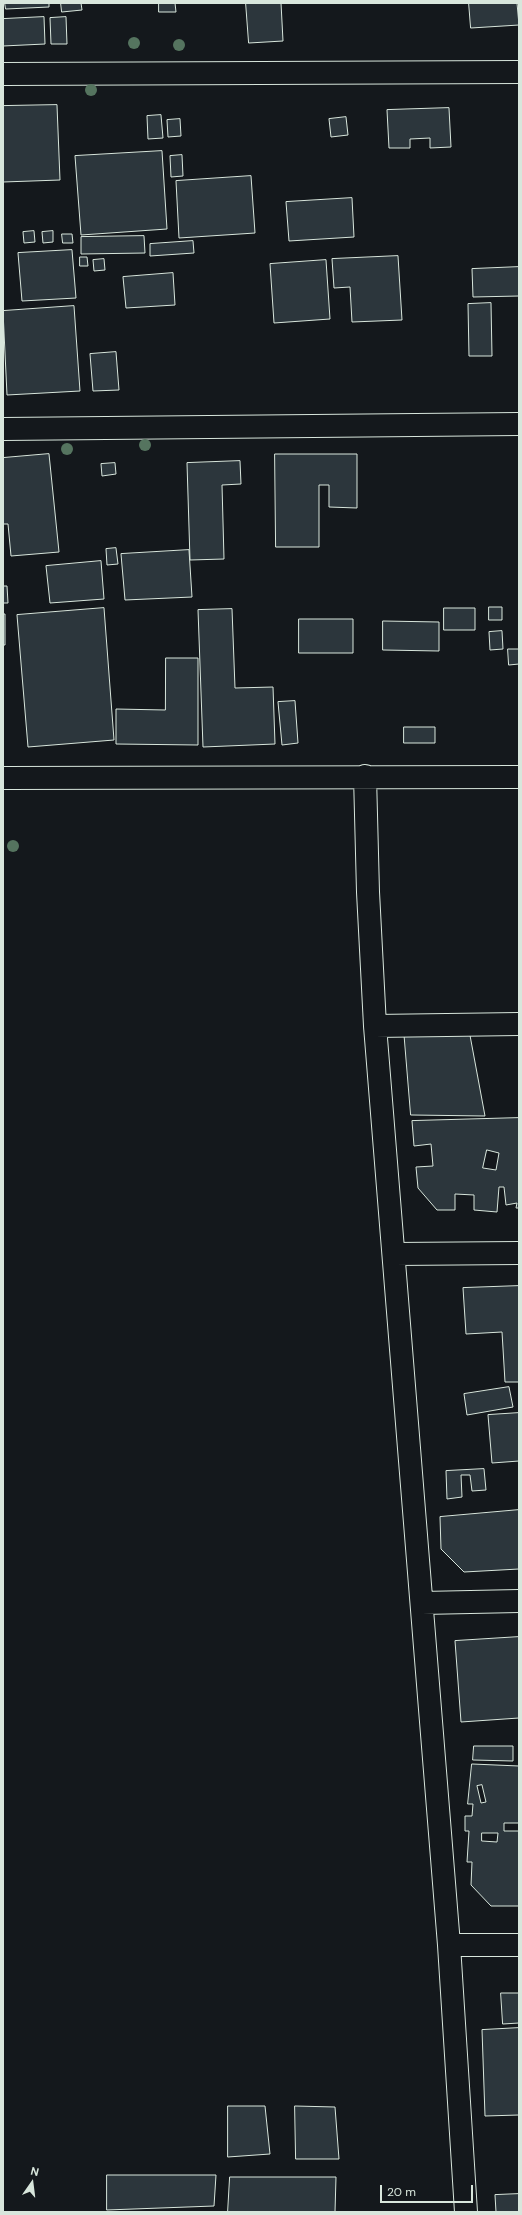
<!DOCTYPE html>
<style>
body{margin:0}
#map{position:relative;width:522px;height:2215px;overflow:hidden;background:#14181c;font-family:"DM Sans",sans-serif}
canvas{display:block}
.frame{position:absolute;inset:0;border:4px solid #d8e6dc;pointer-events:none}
.north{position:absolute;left:12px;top:2163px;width:40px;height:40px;-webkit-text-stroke:3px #14181c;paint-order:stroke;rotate:14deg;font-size:11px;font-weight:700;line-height:16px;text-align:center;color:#d8e6dc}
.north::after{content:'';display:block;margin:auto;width:14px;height:18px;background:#d8e6dc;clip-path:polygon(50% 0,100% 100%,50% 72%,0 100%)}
.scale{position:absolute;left:380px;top:2185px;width:93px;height:18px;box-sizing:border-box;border:2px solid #d8e6dc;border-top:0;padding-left:5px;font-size:12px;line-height:14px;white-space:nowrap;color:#d8e6dc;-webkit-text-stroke:3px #14181c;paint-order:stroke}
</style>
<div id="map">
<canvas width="522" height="2215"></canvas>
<div class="frame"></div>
<div class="north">N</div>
<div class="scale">20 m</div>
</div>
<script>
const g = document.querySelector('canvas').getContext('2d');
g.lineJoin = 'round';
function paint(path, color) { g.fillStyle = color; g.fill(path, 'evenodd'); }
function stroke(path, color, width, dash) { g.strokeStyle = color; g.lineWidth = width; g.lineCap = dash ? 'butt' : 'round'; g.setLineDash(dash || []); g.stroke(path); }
const building = new Path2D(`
 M5,3H49V7L6,9Z
 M61,3H81L82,10L62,12Z
 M159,3H175L176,12H159Z
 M246,3H281L283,41L249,43Z
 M469,3H517L519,25L471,28Z
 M44,17L45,44L3,46V19Z
 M66,17L67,44H51L50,18Z
 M57,105L60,180L3,182V106Z
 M449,108L451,147L430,148V138L410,139V148H389L387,110Z
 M161,115L163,138L148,139L147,116Z
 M346,117L348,135L331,137L329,119Z
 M180,119L181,136L168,137L167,120Z
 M162,151L167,229L81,235L75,156Z
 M182,155L183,176L171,177L170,156Z
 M251,176L255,233L179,238L176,181Z
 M352,198L354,237L289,241L286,202Z
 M34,231L35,242L24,243L23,232Z
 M53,231V242L43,243L42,232Z
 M62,234H72L73,243H63Z
 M144,236L145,253L81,254V237Z
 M193,241L194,253L150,256V244Z
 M72,250L76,298L22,301L18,253Z
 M398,256L402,320L352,322L350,287L334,288L332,259Z
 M80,257H87L88,266H80Z
 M104,259L105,270L94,271L93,260Z
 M326,260L330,319L274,323L270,264Z
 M519,267V296L473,297L472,269Z
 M173,273L175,305L126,308L123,277Z
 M491,303L492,356H469L468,304Z
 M74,306L80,391L7,395L3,311Z
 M116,352L119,390L93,391L90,354Z
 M49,454L59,552L11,556L8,524H3V458Z
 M275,454H357V508L329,507V485H319V547H276Z
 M240,461L241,484L222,485L224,559L190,560L187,463Z
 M115,463L116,474L102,476L101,464Z
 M116,548L118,564L107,565L106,549Z
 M189,550L192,597L125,600L121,554Z
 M101,561L104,599L50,603L46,566Z
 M3,586H7L8,603H3Z
 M489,607H502V620H489Z
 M104,608L114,740L28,747L17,615Z
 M444,608H475V630H444Z
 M232,609L235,688L273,687L275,744L203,747L198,610Z
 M3,614H5V645H3Z
 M299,619H353V653H299Z
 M383,621L439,622V651L383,650Z
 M502,631L503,649L490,650L489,632Z
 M508,649H519V664L509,665Z
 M166,658H198V745L116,744V709L165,710Z
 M295,701L298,743L282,745L278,702Z
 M404,727H435V743H404Z
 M404,1030H469L485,1116L411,1115Z
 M519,1118V1208H516L517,1203L506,1205L504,1187H499L497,1212L474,1210V1195L455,1194V1210H437L418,1188L416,1167L433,1166L431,1144L414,1146L412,1121ZM487,1150L499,1153L496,1170L483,1168Z
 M519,1286V1382H505L502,1332L466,1334L463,1288Z
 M509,1387L513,1407L467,1415L464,1394Z
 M519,1413V1461L492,1463L488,1415Z
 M484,1469L486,1490L472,1491L470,1475H461L462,1497L447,1499L446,1471Z
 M519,1510V1569L464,1572L441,1549L440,1517Z
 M519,1637V1718L461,1722L455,1641Z
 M474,1746H513V1761L473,1760Z
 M472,1764L519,1766V1823H504V1831H519V1906H491L471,1885L472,1862H467L469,1831H465V1816H472L473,1804H468ZM482,1785L486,1802L481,1803L477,1786ZM482,1833H498L497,1842L482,1841Z
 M501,1993H519V2023L503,2024Z
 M519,2028V2115L485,2116L482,2030Z
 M228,2106H265L270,2154L228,2157Z
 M295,2106L335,2107L339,2159H296Z
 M107,2175H216L214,2206L107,2210Z
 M230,2177H336L335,2212H228Z
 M519,2194V2212H496L495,2195Z`);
paint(building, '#2c363c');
stroke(building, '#d8e6dc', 1);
const street = new Path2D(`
 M3,74L519,72
 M3,429L519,424
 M365,776L368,892L375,1026L449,1945L466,2212
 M3,778L519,777
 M375,1026L519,1024
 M395,1254L519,1253
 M422,1603L519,1601
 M449,1945H519`);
stroke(street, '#d8e6dc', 24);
stroke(street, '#14181c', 22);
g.fillStyle = '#55745f';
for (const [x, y] of [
 [134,43],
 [179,45],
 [91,90],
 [145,445],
 [67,449],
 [13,846]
]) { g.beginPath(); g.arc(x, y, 6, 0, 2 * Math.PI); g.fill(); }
</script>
